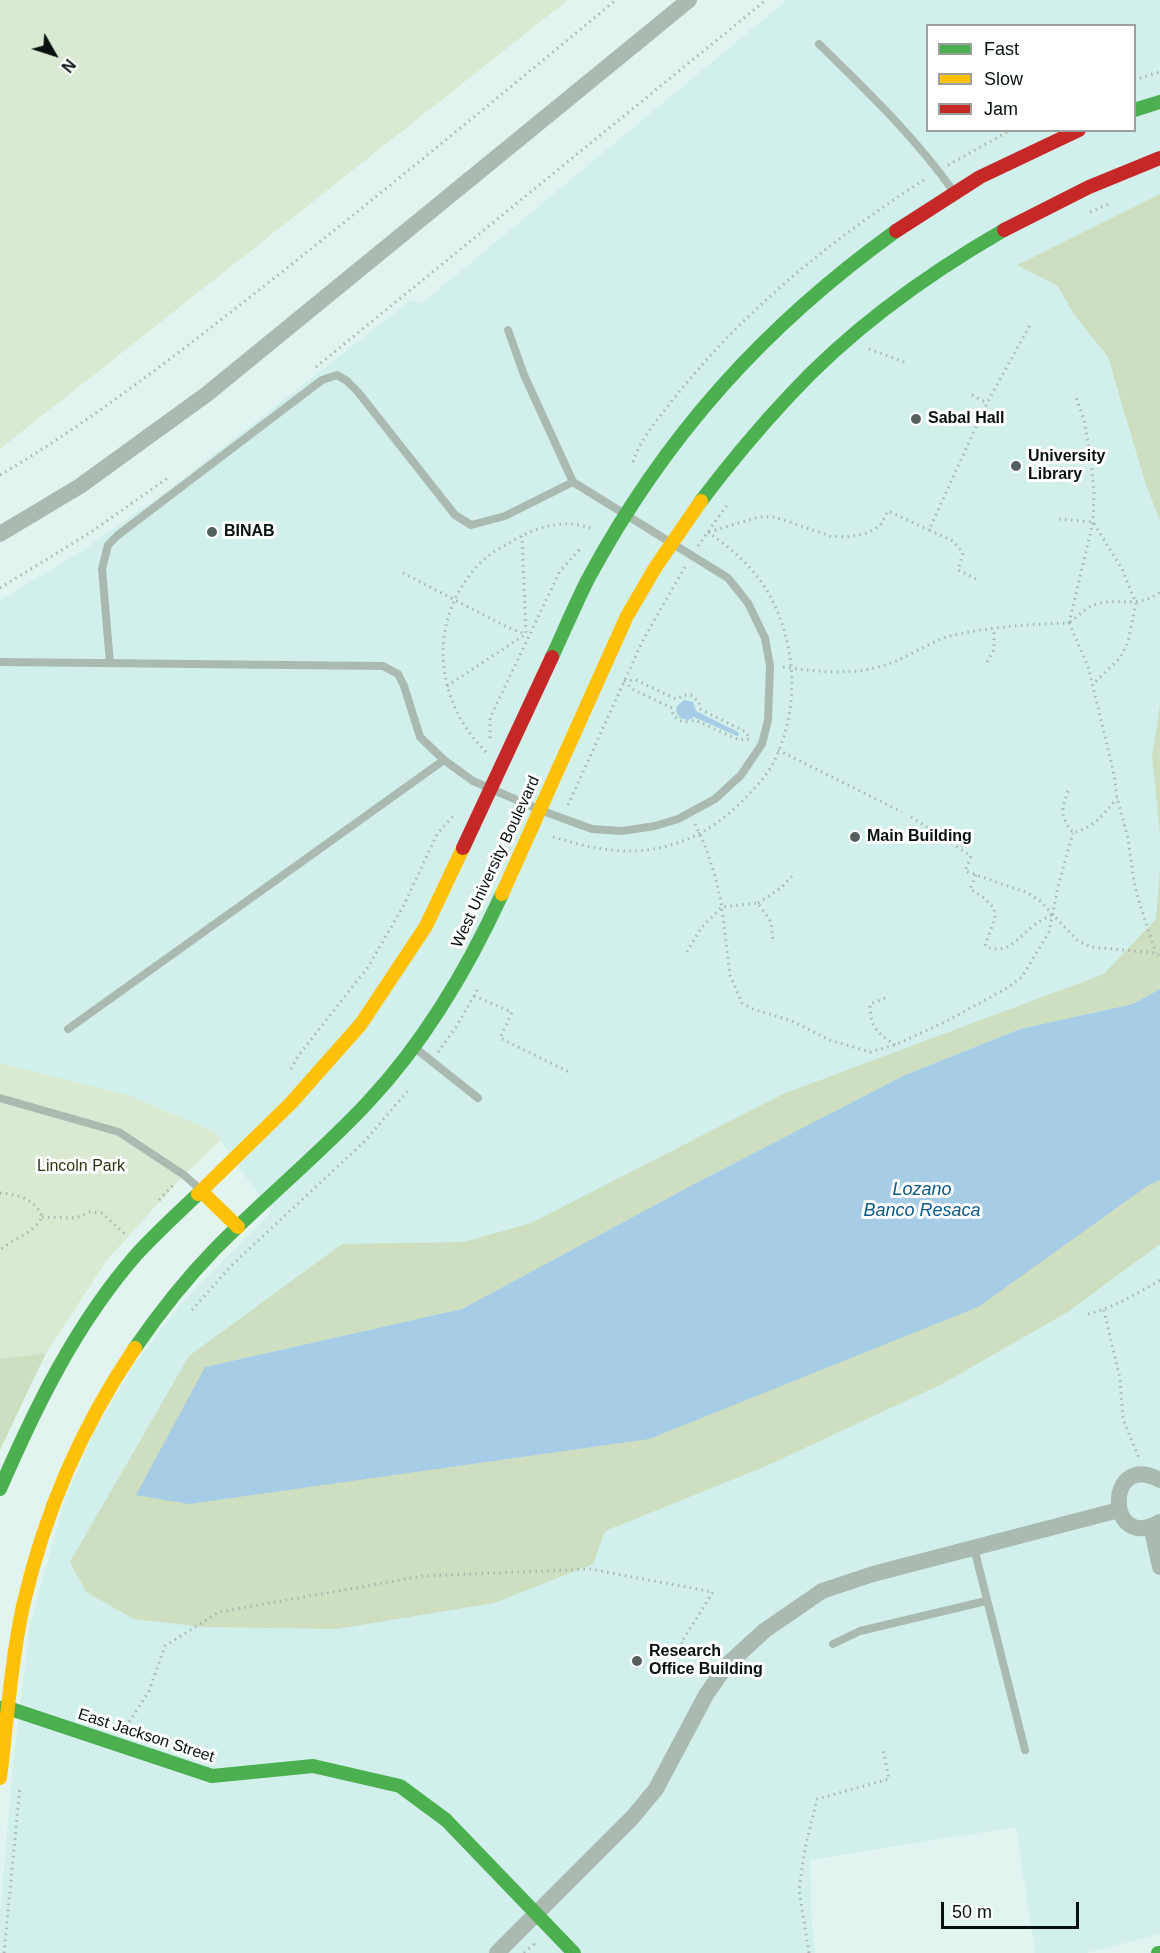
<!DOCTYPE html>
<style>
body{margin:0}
#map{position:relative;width:1160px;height:1953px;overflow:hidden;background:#e2f4f0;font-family:Arial,sans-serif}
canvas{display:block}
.legend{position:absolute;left:926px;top:24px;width:210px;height:108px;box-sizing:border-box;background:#fff;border:2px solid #9ba09f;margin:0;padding:8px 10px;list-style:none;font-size:18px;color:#061110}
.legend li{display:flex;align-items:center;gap:12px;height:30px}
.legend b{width:30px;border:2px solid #9ba09f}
.north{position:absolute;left:24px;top:24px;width:60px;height:60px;-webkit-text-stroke:4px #fff;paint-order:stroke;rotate:129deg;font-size:16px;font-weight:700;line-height:24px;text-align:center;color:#061110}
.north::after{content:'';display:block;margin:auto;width:21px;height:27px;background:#061110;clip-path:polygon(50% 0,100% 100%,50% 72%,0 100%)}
.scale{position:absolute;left:941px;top:1902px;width:138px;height:27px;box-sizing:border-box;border:3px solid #061110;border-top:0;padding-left:8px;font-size:18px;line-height:21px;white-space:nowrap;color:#061110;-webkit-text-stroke:4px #fff;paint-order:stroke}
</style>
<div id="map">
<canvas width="1160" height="1953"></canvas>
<ul class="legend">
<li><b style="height:8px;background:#4caf50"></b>Fast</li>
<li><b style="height:8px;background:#ffc107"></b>Slow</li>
<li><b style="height:8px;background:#c62828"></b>Jam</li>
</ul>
<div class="north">N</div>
<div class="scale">50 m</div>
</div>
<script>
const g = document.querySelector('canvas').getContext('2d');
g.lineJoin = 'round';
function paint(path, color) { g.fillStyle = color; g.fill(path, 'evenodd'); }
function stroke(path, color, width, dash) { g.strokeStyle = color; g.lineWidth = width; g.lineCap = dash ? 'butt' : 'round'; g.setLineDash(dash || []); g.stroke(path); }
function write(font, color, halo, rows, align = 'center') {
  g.font = font + ' Arial,sans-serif'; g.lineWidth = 6; g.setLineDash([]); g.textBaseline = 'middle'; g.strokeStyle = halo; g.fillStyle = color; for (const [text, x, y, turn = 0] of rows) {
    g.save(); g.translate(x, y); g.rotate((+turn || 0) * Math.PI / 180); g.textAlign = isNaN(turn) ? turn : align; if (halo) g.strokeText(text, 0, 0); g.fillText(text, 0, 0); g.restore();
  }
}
paint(new Path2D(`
 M787,0H1160V1934L1086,1953H1035L1016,1827L810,1860L812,1926L815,1953H0V1914L13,1764L30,1624L65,1499L95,1430L133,1366L182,1302L271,1212L213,1131L128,1095L0,1063V600L82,551L167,491L411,300L421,304ZM928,26H1134V130H928Z`), '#d1f0eb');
paint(new Path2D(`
 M0,0H568L0,449Z
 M0,1063L128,1095L213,1131L222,1139L184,1175L107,1260L46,1353L0,1359Z`), '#daead2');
paint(new Path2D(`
 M1160,194V521L1145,482L1108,357L1073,313L1058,286L1017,265Z
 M1160,705V834L1152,756Z
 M1160,866V989L1133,1004L1020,1029L905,1075L696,1183L462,1309L205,1367L1147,1186L1160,1180V1244L1066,1313L942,1384L764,1467L605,1531L593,1564L494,1603L337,1629L203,1627L134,1619L86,1592L70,1562L189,1356L342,1244L464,1242L531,1223L783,1094L1104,974L1156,919Z
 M46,1353L0,1450V1359Z`), '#cddfc0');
paint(new Path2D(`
 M684,700L693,702L696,711L738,732L739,735L737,736L694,717L688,720L680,718L676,711L677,706Z
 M1160,989V1180L1147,1186L978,1307L649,1439L189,1504L136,1495L205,1367L462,1309L696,1183L905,1075L1020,1029L1133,1004Z`), '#a6cce6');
stroke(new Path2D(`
 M1134,80L1160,72
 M948,165L1011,130
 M1090,212L1111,203
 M869,349L907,363
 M316,367L766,0
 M972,395L987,403
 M633,462C641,437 659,418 675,397C746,308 832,239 927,178
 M0,475C90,422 172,358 254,294C376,198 496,99 616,0
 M1059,519L1093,522L1122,569L1136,603L1128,642L1120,658L1093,684
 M709,532L758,517H775L830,536L845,537L865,534L880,526L888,511L929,530
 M698,546L727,505
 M403,573L507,627L525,634
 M976,579L958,570L963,553L953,541L929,530L987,403L1030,325
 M0,588L91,532L169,477
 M1070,622C1078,616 1086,608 1094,605C1118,596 1136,610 1160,592
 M1069,623L1093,522L1094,493L1091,460L1084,420L1076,397
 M987,662L994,650V629
 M783,667C823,672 858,677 896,661C912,654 935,640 950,636C989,627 1029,624 1069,623L1088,666L1114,774L1117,798L1128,838L1134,882L1140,905L1156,953
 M624,681L632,689L672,708L673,715L678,720L685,722L695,720L739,740L749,739
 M624,681L636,680L676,699L684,695H691L699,702L700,709L746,732L749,738
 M447,686L526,634L522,536
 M490,738V718L560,571L580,549
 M778,750L902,812
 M486,752C433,700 427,618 480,563C490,553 503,547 514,540C539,526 566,518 593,529
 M1068,791C1061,811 1060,815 1073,833C1096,826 1103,815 1117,798
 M568,805L643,640L685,567
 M911,817L971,856L965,871L1028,893L1040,901L1078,941L1091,947L1156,953L1160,956
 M695,824L706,848L715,876L721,901L730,975L742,1003L753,1009L792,1021L830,1040L870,1052L895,1045L947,1021L1007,988L1022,977L1049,932L1058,886L1073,833
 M553,837C584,846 614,854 647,850C687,845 721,825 748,795C756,787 765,777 771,767C801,712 798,642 766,589C751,565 730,548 708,532
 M976,875L970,889L984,898L994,908L995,918L985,946C1008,957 1019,936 1037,923C1042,920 1048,917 1053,914
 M758,903L781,888L793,875
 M687,952L701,928L722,907L758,903L771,922L773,941
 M474,996L512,1012L500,1038L571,1073
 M885,998L870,1004C870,1028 877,1032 895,1045
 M438,1052L456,1027L478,989
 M291,1069L298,1056L368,967L404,905L437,834L453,816
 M0,1193C17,1194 36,1199 42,1217C35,1232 13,1239 0,1250
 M159,1200L175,1183
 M42,1217L75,1218L90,1212L102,1213L125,1234
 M192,1310L232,1265L365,1141L410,1088
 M1104,1310L1120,1379L1123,1419L1138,1456L1137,1459
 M1088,1314C1114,1307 1137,1294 1160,1280
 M126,1727L149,1691L165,1646L219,1612L423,1576L590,1569L713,1592L681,1643L700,1656
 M4,1953L20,1786
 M524,1953L534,1944L533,1942
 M809,1953L799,1890L804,1853L817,1799L889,1779L883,1749`), '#a9b7b0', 3, [1.5, 4.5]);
stroke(new Path2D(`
 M819,44C867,91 915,137 954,192
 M0,662L383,666L398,674L404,686L420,737L444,760
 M110,663L102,569L108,545L118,535L322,380L337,375L347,381L358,392L455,515L471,525L505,516L573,482
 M68,1029L444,760L473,781L540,810L592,829L622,831L655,826L678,819L715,799L741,775L762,744L768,720L770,666L765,638L748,603L728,578L573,482L524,375L508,330
 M415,1048L478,1098
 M0,1098L119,1132L184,1175L201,1190
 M974,1548L1025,1750
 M833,1644L860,1631L986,1601`), '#abbab1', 8);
stroke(new Path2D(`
 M0,534L80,486L207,394L689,0
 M1160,1480C1104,1450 1106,1554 1160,1522
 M1151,1526L1160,1567
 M497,1953L632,1818L656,1789L706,1695L726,1666L764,1631L822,1591L873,1574L1119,1510`), '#abbab1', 16);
stroke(new Path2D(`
 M1134,110L1160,102
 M701,501C729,464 758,429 790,395C851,329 926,275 1004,230
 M552,657C564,631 575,605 588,579C665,436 764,326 896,231
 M135,1348C159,1313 185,1280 215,1249C265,1198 321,1153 369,1101C425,1041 468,968 502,894
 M0,1489C36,1406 76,1324 136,1255C155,1234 177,1214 198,1194
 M0,1708H8L212,1776L313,1766L400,1786L446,1820L574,1953
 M1158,1953H1160`), '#4caf50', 14);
stroke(new Path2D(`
 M502,894L627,616L655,568L701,501
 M201,1191L238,1227
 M198,1194L291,1103L361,1024L426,926L463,848
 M0,1778C7,1722 11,1662 23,1606C44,1514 82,1426 135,1348`), '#ffc107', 14);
stroke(new Path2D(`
 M1004,230L1089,187L1160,158
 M896,231L980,177L1079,130
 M463,848L552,657`), '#c62828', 14);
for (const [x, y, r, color] of [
 [916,419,6,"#53605e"],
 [1016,466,6,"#53605e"],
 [212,532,6,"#53605e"],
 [855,837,6,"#53605e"],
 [637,1661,6,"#53605e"]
]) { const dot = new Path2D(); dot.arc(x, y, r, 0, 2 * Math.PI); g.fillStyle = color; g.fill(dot); stroke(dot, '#fff', 2); }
write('bold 16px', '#061110', '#fff', [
 ["Sabal Hall",928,419],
 ["University",1028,457],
 ["Library",1028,475],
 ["BINAB",224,532],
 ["Main Building",867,837],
 ["Research",649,1652],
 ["Office Building",649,1670]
], 'left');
write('16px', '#061110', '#fff', [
 ["West University Boulevard",496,862,-65],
 ["East Jackson Street",146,1736,18]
]);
write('16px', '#2d3811', '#fff', [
 ["Lincoln Park",81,1167]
]);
write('italic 18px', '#0b5989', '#fff', [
 ["Lozano",922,1190],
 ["Banco Resaca",922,1211]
]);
</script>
